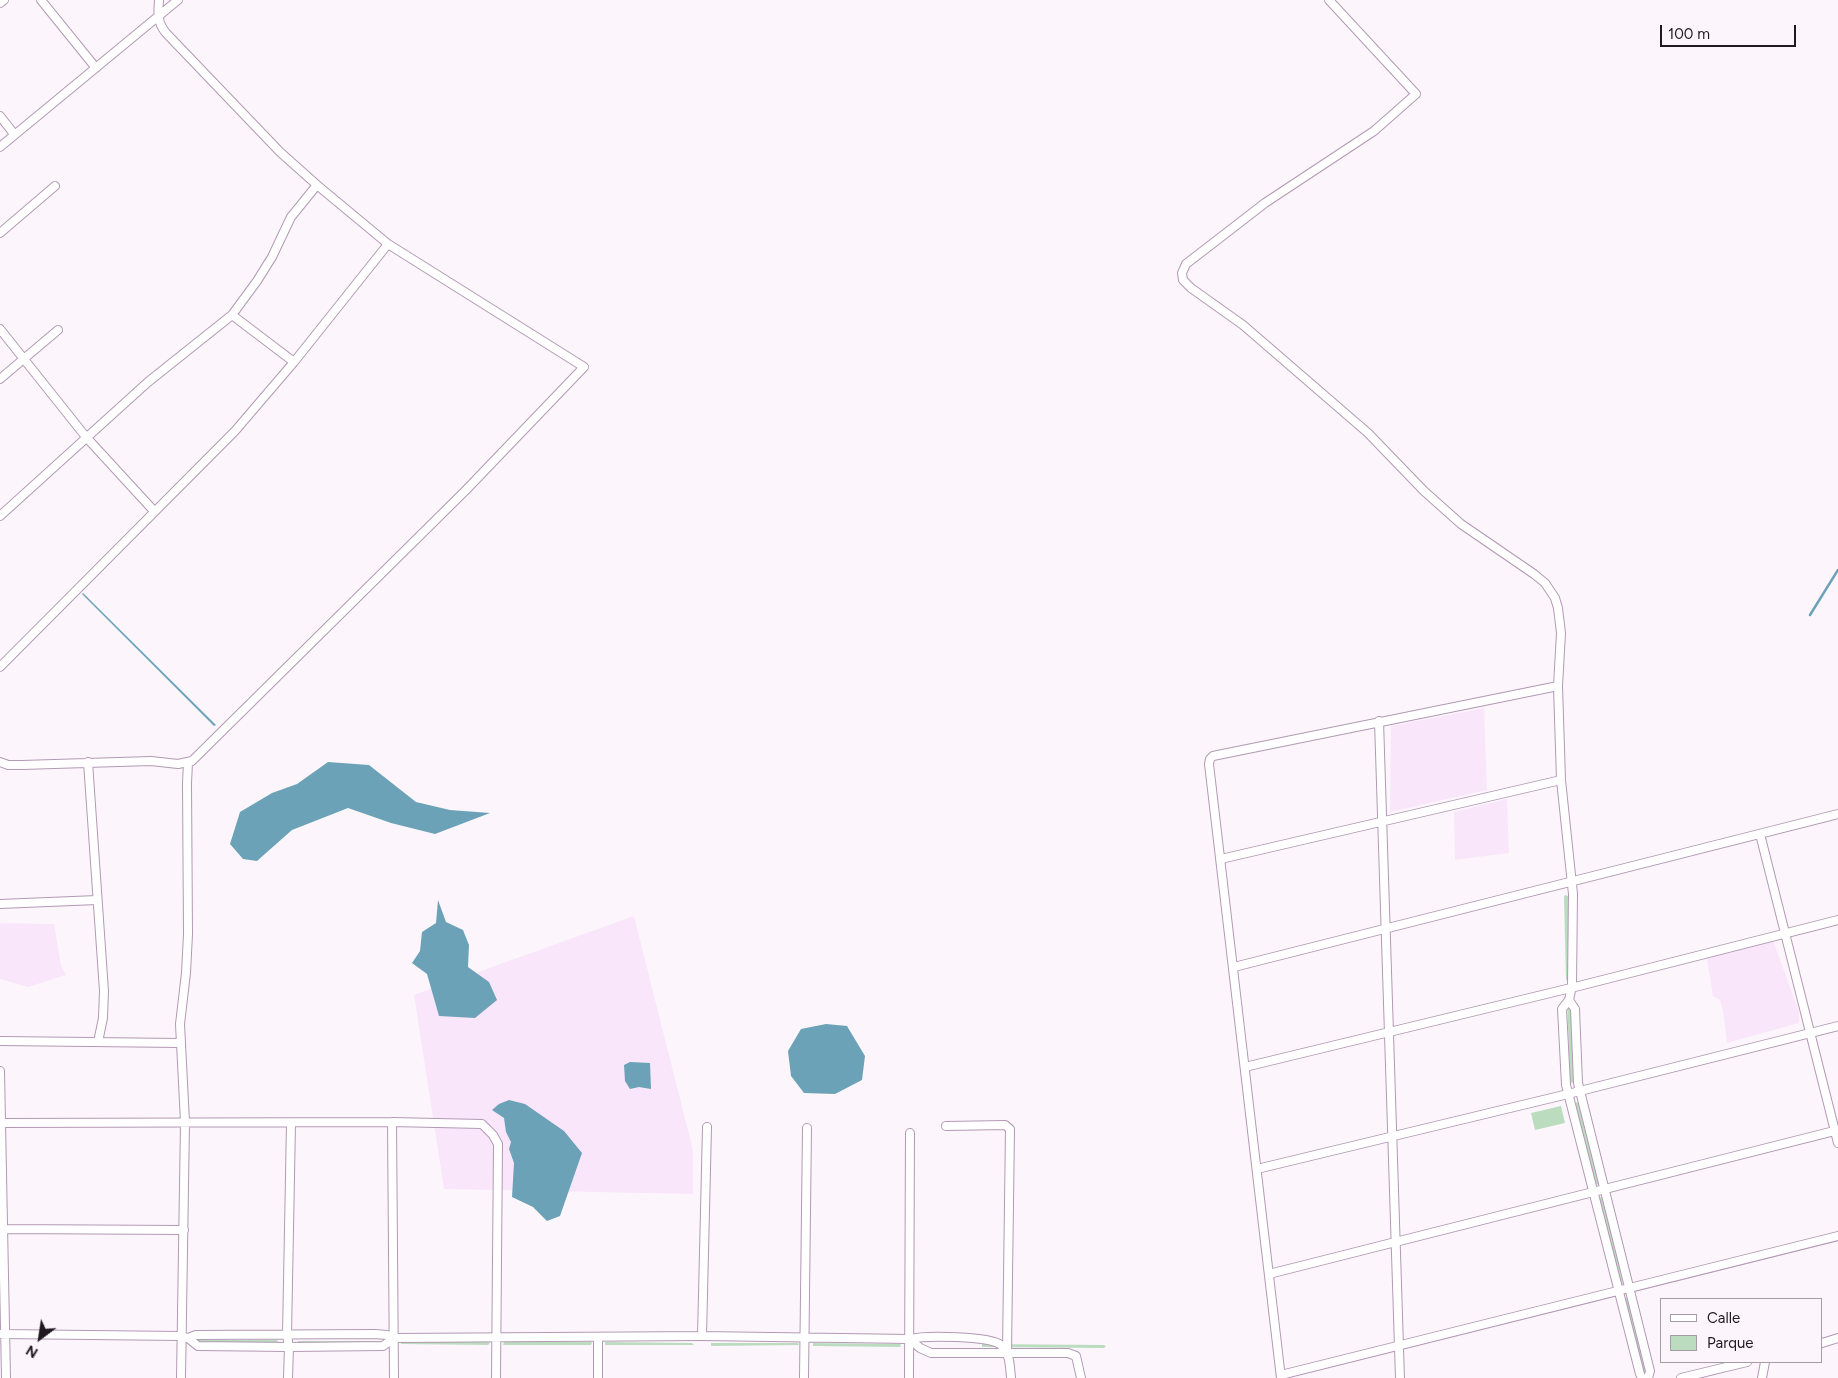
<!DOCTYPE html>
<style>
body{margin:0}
#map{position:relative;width:1838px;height:1378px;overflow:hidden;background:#fcf6fc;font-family:Figtree,sans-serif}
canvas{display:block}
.legend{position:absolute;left:1660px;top:1298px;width:162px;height:65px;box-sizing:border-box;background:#fcf6fc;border:1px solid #a49da5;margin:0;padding:6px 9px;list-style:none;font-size:15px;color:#211822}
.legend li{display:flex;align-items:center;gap:10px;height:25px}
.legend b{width:25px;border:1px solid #a49da5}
.north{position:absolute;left:15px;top:1313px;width:50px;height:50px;-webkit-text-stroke:4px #fcf6fc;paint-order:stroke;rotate:211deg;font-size:14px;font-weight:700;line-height:20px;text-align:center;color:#211822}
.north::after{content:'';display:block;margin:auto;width:18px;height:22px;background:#211822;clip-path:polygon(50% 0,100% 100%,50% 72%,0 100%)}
.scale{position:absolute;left:1660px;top:25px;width:136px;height:22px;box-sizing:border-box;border:2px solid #211822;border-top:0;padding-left:6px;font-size:15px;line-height:18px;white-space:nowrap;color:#211822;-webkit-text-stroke:4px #fcf6fc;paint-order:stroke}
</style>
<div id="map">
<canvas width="1838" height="1378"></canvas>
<ul class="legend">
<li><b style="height:6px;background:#fff"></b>Calle</li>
<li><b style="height:14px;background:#bbdcbf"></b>Parque</li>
</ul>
<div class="north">N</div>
<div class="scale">100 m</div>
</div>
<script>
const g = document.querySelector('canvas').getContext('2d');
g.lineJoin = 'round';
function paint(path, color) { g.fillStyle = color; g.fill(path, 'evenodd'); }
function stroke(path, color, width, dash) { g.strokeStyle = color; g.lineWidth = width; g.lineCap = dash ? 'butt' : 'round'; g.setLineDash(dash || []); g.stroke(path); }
paint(new Path2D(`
 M1484,708L1487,790L1390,812L1391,726Z
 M1507,799L1509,853L1455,860L1454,812Z
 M634,916L693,1150V1194L444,1189L414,995Z
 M0,923L54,924L61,965L66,975L28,987L0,979Z
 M1773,940L1799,1012V1023L1727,1043L1723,1011L1720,1000L1713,996L1706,953Z`), '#fae6fb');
paint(new Path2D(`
 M1565,895L1568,896L1571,979L1568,981L1566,980L1564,897Z
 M1571,993L1574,1082L1572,1083L1570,1082L1567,995Z
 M1576,1102L1579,1103L1599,1185L1595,1184L1575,1104Z
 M1561,1106L1565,1123L1535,1130L1531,1113Z
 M1600,1197L1603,1198L1623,1284L1620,1283L1599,1199Z
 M1627,1298L1629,1299L1647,1373L1644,1375L1643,1374L1624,1299Z
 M196,1340H277L278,1341L277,1343H196Z
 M298,1341H380L381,1343H298Z
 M401,1341L488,1342L490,1343L488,1345L401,1344Z
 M504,1342H591L592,1343L591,1345H503Z
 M605,1342L692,1343L694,1345H605Z
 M711,1343H798L799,1345L711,1346Z
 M813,1343L900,1344L901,1345L900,1347L813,1346Z
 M982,1344L1104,1345L1106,1346L1104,1348L982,1347Z`), '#bbdcbf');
paint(new Path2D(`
 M83,593L216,725L214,726L82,594Z
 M328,762L369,765L416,802L450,810L490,813L435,834L391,823L348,808L292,830L257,861L243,859L230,844L240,812L272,793L297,784Z
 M438,900L446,922L463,930L469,945L468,967L489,982L497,1000L475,1018L439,1016L427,974L412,963L420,951L422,932L436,923Z
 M826,1024L847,1026L865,1056L862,1080L835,1094L804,1093L791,1076L788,1051L801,1029Z
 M630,1062L650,1063L651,1089L639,1087L630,1089L625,1081L624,1065Z
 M509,1100L525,1104L564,1131L582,1153L560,1216L547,1221L533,1207L512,1197L514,1163L509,1149L511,1142L506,1132L504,1118L492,1110L499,1104Z`), '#6ba2b8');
stroke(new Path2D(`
 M1810,615L1838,570`), '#6ba2b8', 2.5);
const street = new Path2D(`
 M41,0L96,68
 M1329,0L1416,94L1374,131L1265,203L1186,264L1182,273L1183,280L1191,288L1243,325L1368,433L1424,491L1461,524L1534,574L1545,583L1555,598L1558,608L1561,633L1558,686L1561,780L1573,894L1572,986L1569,1000L1562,1009L1566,1085L1640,1374L1642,1378
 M0,3L4,0
 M0,116L14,134
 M0,147L178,0
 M0,233L55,186
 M232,315L294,362
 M0,329L86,437L154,511
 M0,379L58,330
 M0,516L148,382L232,315L257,281L272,257L291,217L317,185
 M0,667L235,431L294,362L388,244
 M1379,721L1400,1378
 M0,762L8,765H22L151,761L178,764L192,761L466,490L584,367L388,244L317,185L280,152L166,33C157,22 158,14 159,0
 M88,762L104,991L103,1018L98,1042
 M1760,834L1838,1143
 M1221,859L1561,780
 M0,904L97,900
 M1234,967L1838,814
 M1569,1000L1575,1009L1578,1083L1650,1371L1648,1378
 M0,1041L180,1043
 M1245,1067L1579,986L1838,920
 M0,1071L6,1378
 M392,1122L394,1378
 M0,1123L392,1122L482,1124L493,1135L498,1144L496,1378
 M946,1126L1005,1125L1010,1129L1007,1352
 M1257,1169L1568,1094L1838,1026
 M5,1229L184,1230
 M1269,1274L1838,1130
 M0,1334L181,1336L188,1338L198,1346L289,1347L383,1346L394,1338
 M702,1336L707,1127
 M188,1338L196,1335L375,1334L387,1335L394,1338L702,1336L910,1339C925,1335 990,1336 1001,1345C1010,1353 1010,1367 1011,1378
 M910,1339L920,1348L931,1353H1068L1076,1356L1081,1378
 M1822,1343L1838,1338
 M1281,1375L1838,1236
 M181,1378L185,1122L180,1024L186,973L188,934L187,783L188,763
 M288,1378L289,1347L287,1335L291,1123
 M598,1378V1337
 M804,1378L807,1128
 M909,1378L910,1133
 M1281,1378L1209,764L1210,759L1213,756L1558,686
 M1681,1378L1747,1362
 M1762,1378L1765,1362`);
stroke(street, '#b299b4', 10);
stroke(street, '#fff', 8);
</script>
